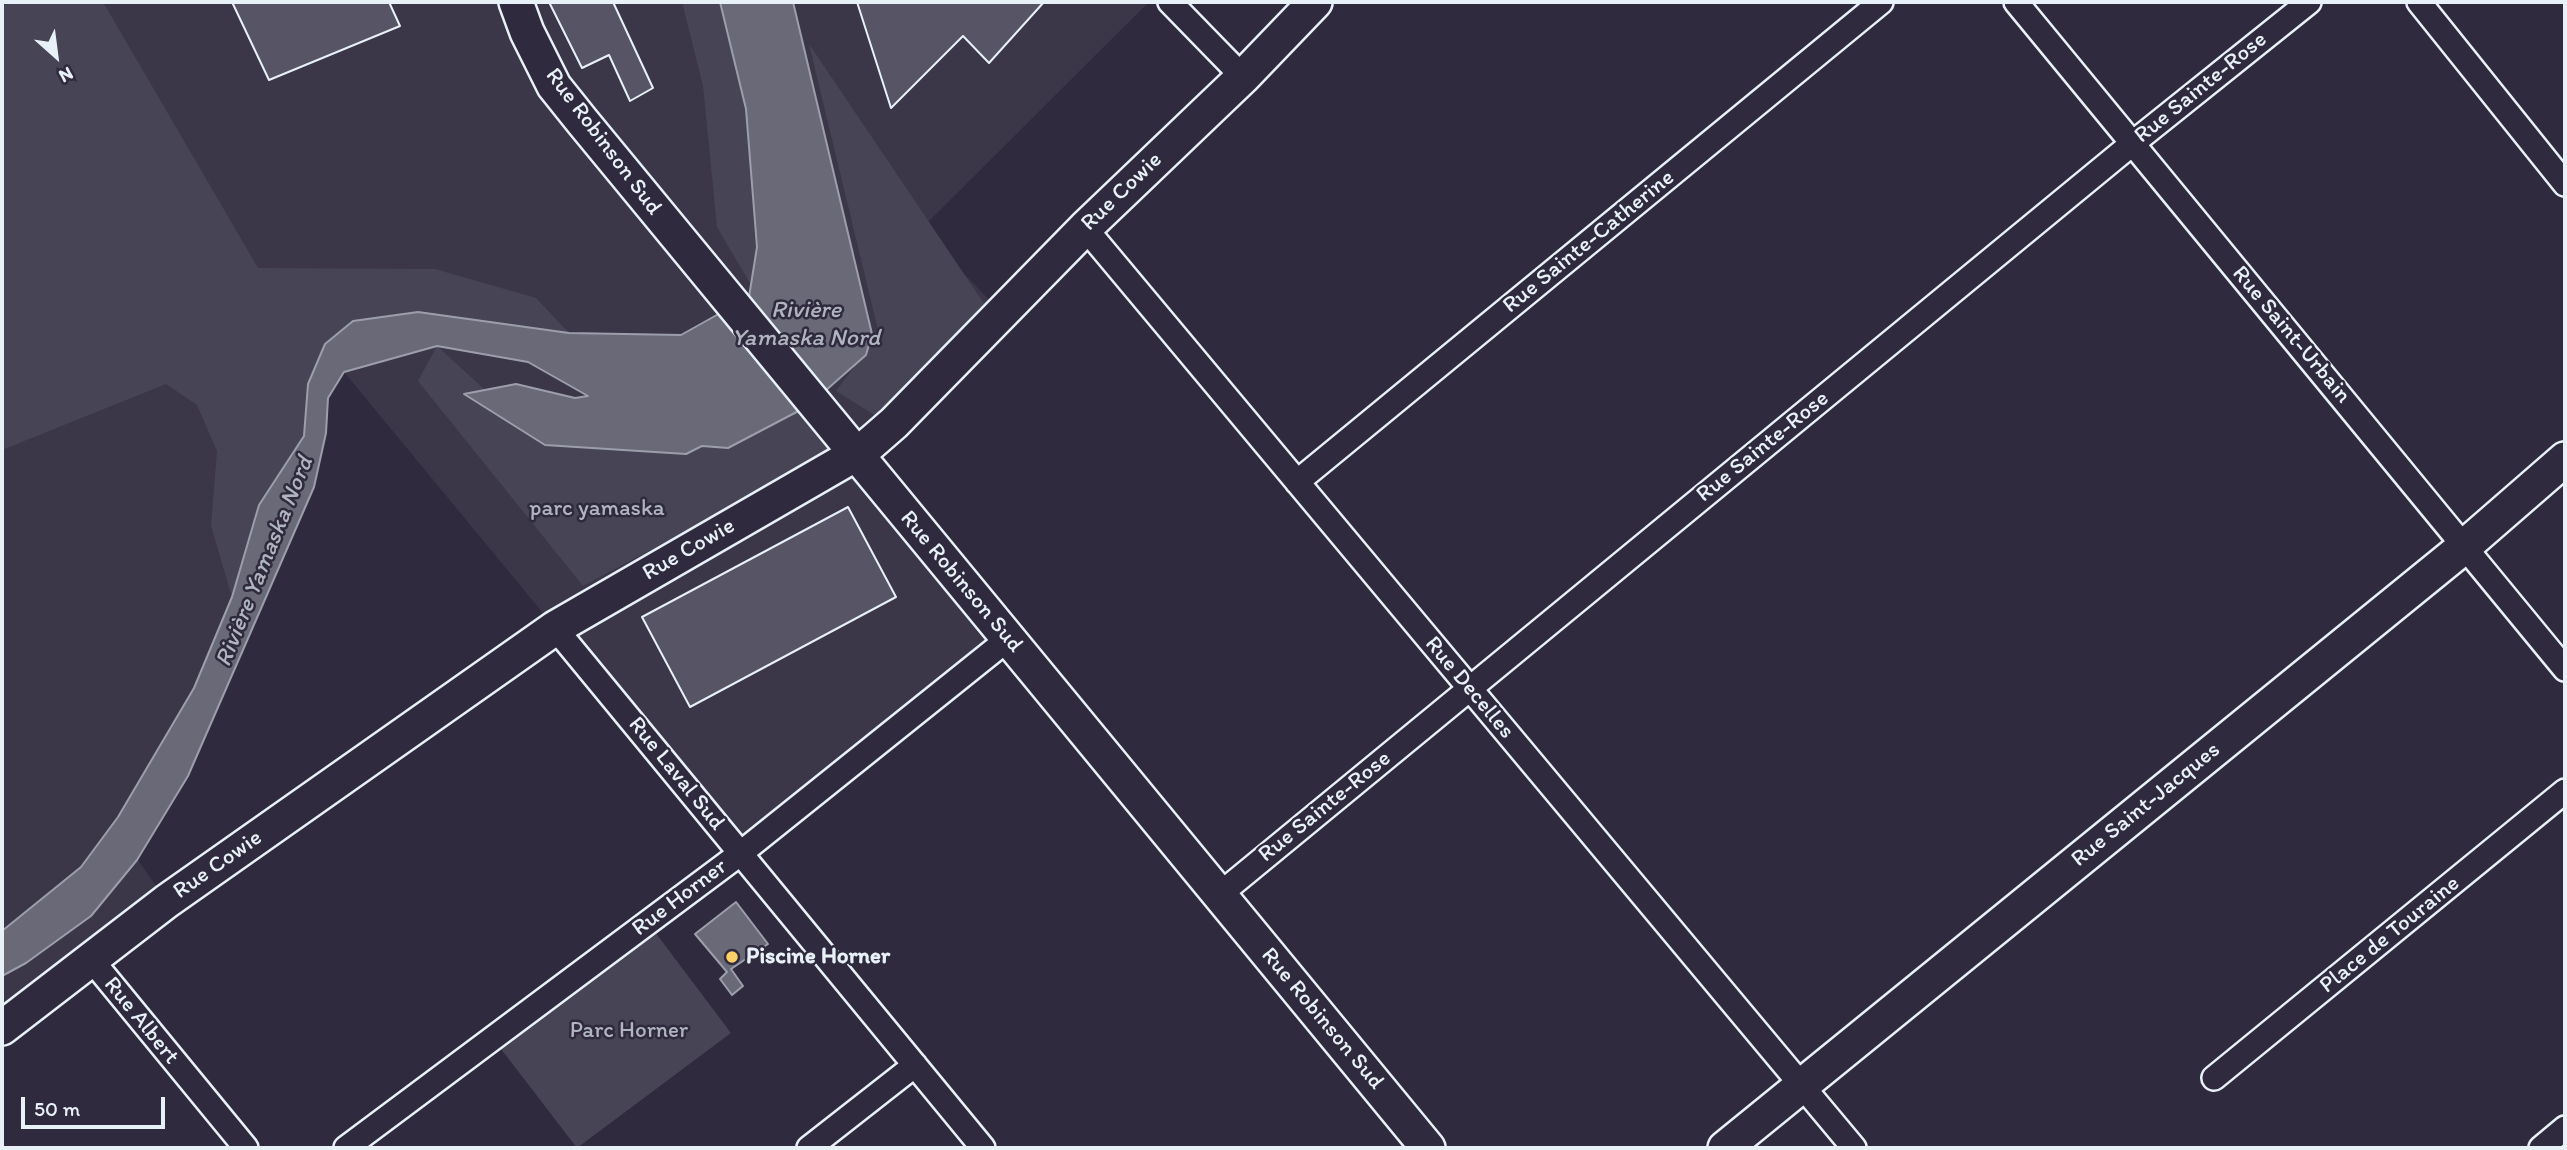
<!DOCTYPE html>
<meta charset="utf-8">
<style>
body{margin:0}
#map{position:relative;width:2567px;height:1150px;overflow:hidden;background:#2f2a3d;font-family:Itim,sans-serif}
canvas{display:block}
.frame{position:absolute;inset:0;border:4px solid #e8f1f8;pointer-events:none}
.north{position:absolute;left:21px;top:21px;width:70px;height:70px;-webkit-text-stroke:5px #2f2a3d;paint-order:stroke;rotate:152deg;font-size:19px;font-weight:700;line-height:28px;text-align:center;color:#e8f1f8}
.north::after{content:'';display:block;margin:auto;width:24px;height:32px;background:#e8f1f8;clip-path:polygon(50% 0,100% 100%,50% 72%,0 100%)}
.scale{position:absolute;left:21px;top:1097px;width:144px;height:32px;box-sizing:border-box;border:4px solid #e8f1f8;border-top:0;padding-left:9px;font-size:21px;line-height:24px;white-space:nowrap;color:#e8f1f8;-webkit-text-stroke:5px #2f2a3d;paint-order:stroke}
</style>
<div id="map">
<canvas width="2567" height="1150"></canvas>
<div class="frame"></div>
<div class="north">N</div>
<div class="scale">50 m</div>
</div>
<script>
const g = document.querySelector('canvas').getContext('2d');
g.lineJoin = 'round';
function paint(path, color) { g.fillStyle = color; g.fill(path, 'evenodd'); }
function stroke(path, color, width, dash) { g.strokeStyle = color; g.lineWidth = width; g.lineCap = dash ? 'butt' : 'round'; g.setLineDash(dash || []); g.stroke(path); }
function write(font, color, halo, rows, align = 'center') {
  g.font = font + ' Itim,sans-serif'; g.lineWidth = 5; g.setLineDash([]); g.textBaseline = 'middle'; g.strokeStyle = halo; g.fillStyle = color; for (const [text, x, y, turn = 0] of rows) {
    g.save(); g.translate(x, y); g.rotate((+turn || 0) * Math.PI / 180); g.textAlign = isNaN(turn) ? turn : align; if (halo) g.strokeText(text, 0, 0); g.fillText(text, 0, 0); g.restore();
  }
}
paint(new Path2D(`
 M2,2H1149L921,229L1001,312L856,454L1008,639L741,853L344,372L328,398L326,433L314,487L188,776L137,859L167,901L2,1029Z`), '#3b3749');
paint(new Path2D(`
 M10,2H103L258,268L435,269L536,298L569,333L418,312L353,321L325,345L308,384L304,436L259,505L232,597L211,526L217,451L197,405L166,384L2,450V7Z
 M682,2H720L746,109L757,247L751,285L717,227L703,86Z
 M809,44L989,311L876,416L836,391L879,334Z
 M437,346L545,445L686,454L799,410L836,451L583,586L418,381Z
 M655,932L731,1033L577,1148L501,1049Z`), '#464455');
const water = new Path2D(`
 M720,2H793L872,334L866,355L808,406L728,448L702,446L686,454L545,445L464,394L516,384L575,398L588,396L528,362L437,346L344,372L328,398L326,433L314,487L188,776L137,860L91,916L26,963L2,976V931L81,867L118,817L194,688L232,597L259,505L304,436L308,384L325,344L353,321L418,312L569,333L681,335L749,297L757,247L746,109Z
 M736,902L768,944L731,969L743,986L732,995L720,979L727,972L695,934Z`);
paint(water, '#696978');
stroke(water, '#9c9fab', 2);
const building = new Path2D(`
 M232,2H389L400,26L269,80Z
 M549,2H613L653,88L630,101L609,55L582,68Z
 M857,2H1044L989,63L963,36L891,108Z
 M848,507L896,597L690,707L642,617Z`);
paint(building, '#575565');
stroke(building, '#e8f1f8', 2);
const street = new Path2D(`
 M1170,2L1243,77
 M2016,2L2565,669
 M2419,2L2565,184
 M1085,228L1854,1148
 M1297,482L1881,2
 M555,628L983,1148
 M1219,895L2133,143L2309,2
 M90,958L246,1148
 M2214,1078L2565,791
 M346,1148L741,853L1008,639
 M809,1148L915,1065
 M2541,1148L2565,1128`);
const secondary = new Path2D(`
 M516,2L527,32L554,86L582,121L1428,1148
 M2,1028L167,901L555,628L863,450L894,423L1085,228L1243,77L1315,2
 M1725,1148L2465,546L2565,459`);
stroke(street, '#e8f1f8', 28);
stroke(secondary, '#e8f1f8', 38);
stroke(street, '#2f2a3d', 23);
stroke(secondary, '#2f2a3d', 33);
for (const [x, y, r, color] of [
 [732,957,7,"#ffd166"]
]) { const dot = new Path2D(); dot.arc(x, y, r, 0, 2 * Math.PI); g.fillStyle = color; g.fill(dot); stroke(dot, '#2f2a3d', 2.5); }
write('23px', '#e8f1f8', '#2f2a3d', [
 ["Rue Sainte-Rose",2201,88,-39],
 ["Rue Robinson Sud",603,142,53],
 ["Rue Cowie",1122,192,-44],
 ["Rue Sainte-Catherine",1589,242,-39],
 ["Rue Saint-Urbain",2291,335,50],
 ["Rue Sainte-Rose",1763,447,-39],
 ["Rue Cowie",689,550,-30],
 ["Rue Robinson Sud",961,582,50],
 ["Rue Decelles",1469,688,50],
 ["Rue Laval Sud",676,774,51],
 ["Rue Saint-Jacques",2146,805,-39],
 ["Rue Sainte-Rose",1325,807,-39],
 ["Rue Cowie",218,865,-35],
 ["Rue Horner",680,898,-37],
 ["Place de Touraine",2390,935,-39],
 ["Rue Robinson Sud",1322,1019,50],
 ["Rue Albert",141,1021,51]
]);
write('23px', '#afb4bf', '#2f2a3d', [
 ["parc yamaska",597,509],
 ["Parc Horner",629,1031]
]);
write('bold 23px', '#e8f1f8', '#2f2a3d', [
 ["Piscine Horner",746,957]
], 'left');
write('italic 24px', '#afb4be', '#2f2a3d', [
 ["Rivière",806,311],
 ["Yamaska Nord",806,339],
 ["Rivière Yamaska Nord",265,562,-68]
]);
</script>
